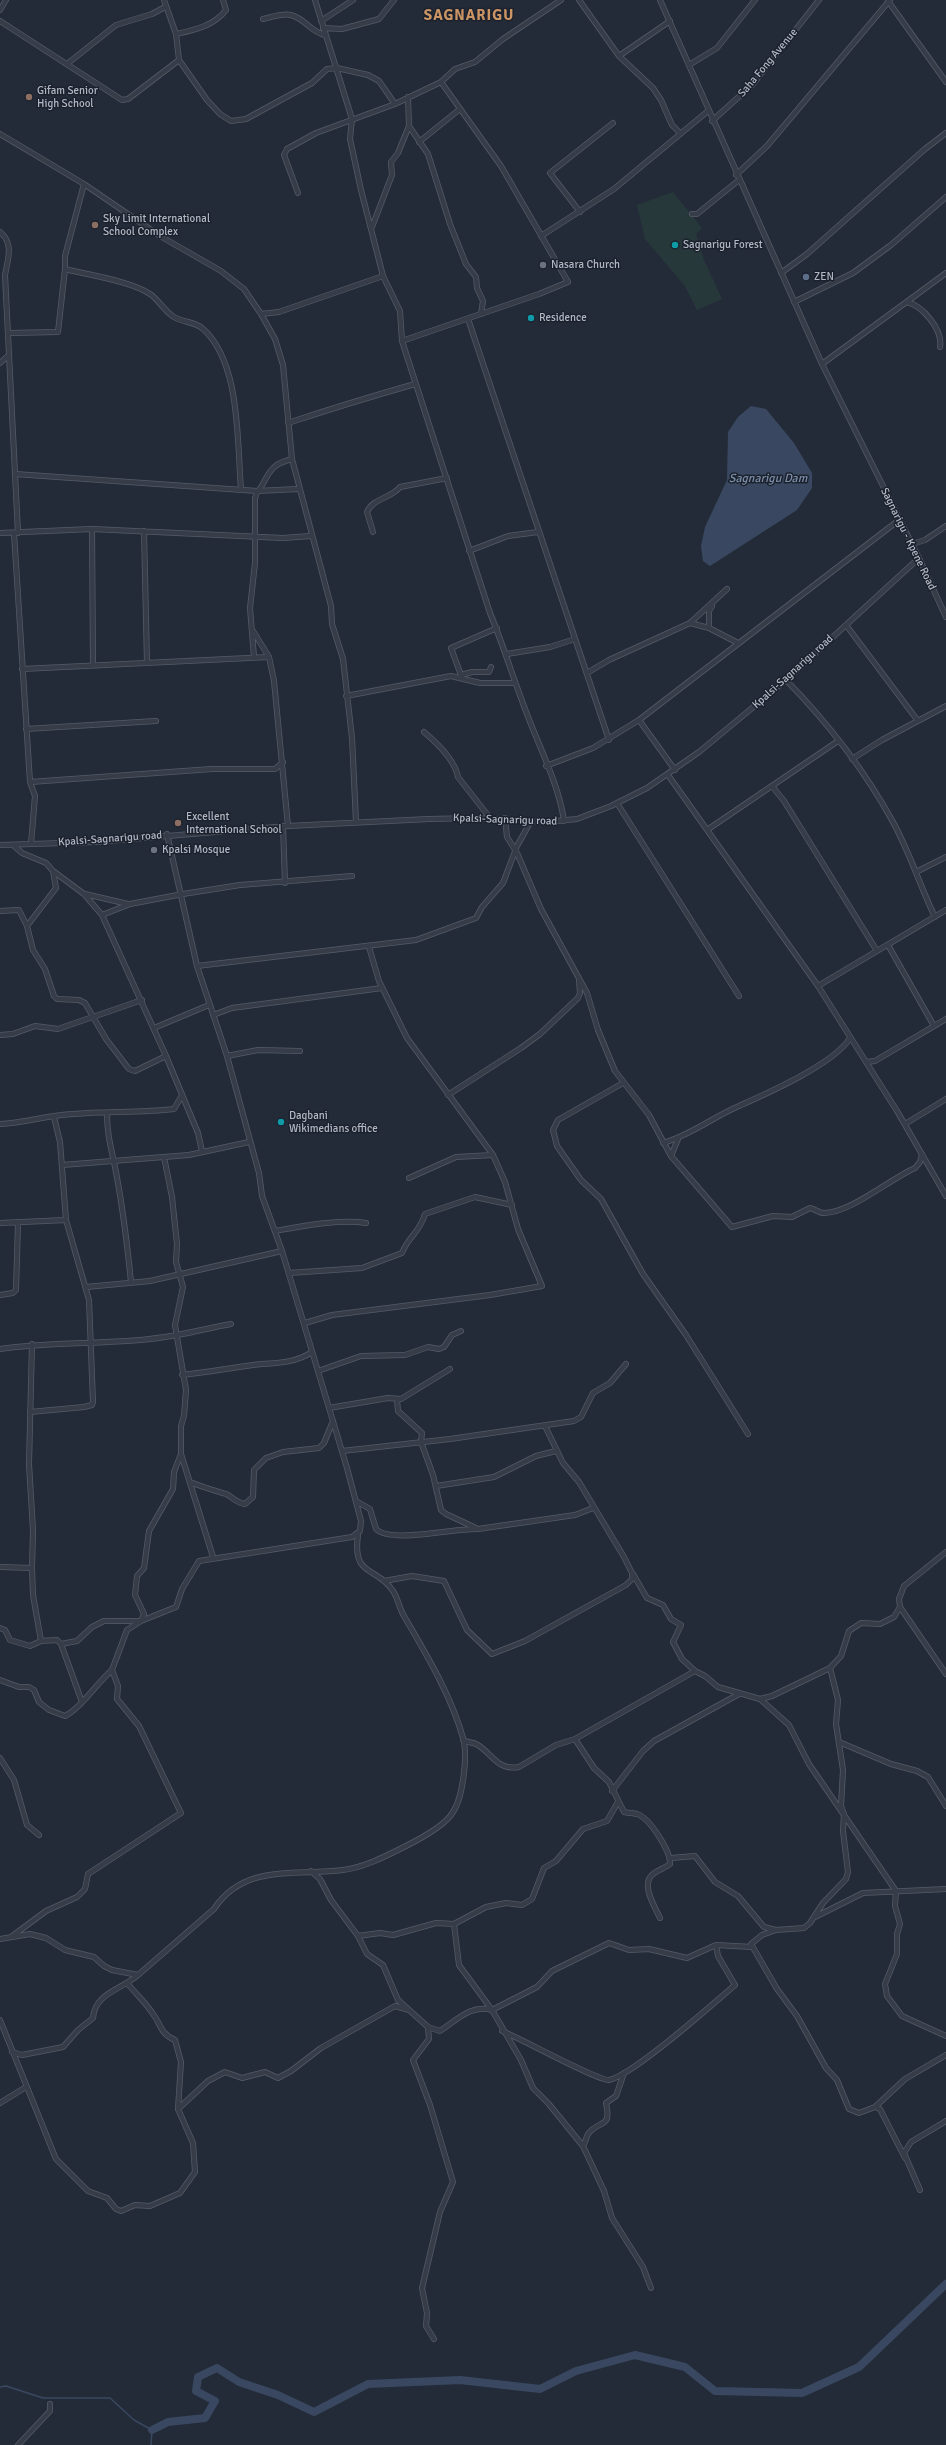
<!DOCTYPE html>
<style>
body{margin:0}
canvas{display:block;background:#232b38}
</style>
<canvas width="946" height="2445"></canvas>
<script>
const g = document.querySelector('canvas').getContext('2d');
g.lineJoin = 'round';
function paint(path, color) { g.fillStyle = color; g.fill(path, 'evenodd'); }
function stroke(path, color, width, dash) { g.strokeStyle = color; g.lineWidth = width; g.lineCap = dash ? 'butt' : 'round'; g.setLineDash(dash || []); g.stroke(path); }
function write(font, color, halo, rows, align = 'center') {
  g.font = font + ' Signika,sans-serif'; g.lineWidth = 3; g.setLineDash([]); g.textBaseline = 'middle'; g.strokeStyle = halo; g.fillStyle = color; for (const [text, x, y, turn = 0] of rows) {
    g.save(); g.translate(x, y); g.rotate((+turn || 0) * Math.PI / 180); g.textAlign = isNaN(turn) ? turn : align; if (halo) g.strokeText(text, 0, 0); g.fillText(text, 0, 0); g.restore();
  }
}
paint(new Path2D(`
 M673,192L702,228L696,234L704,260L722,299L697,310L685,286L645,239L637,205Z`), '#26383a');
paint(new Path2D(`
 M751,406L766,409L794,443L812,473V488L797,510L710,566L703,561L701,546L705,527L727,480L728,432L738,417Z`), '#394860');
stroke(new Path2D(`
 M0,2387L6,2386L43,2398H110L134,2420L152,2430L151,2445`), '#394860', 1.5);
stroke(new Path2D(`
 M152,2430L168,2422L205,2418L215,2401L196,2391L198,2377L217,2368L239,2382L278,2395L314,2412L368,2384L460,2380L540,2389L576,2371L635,2355L685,2367L715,2391L802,2393L859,2367L946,2284`), '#394860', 8);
const minor = new Path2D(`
 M164,0L176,34L179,60L207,100L220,114L231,121L246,119L312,83L327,69L337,68L368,75L379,81L395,104
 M315,0L352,119L350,139L361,190L383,276L400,311L402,341L490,613C504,647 514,681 527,714C540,749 559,785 564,821
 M579,0L619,56L653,88L661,100L672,125L680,133
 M660,0L822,364L919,558L946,617
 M888,1L946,82
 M0,10L6,0
 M263,19C272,17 282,13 291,15C306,19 310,32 325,35
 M0,21L122,100L128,99L179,60
 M321,21L353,0
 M323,28L342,29L379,19L394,0
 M176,34C194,30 214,26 226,10L223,0
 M619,56L670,21
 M67,64L116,25L152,14L165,7
 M689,65L717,48L755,0
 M408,97L409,126L428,154L450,224L466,264L476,277L477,288L483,301L481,314
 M712,121L753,84L819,0
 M0,134L84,184L160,236L221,271L244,289L261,314L279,312L383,276
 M419,142L460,109
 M736,175L767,146L890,0
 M298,193L284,155L287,149L316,133L395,104L441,82L455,69L475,62L503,39L561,0
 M580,212L550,173L613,123
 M692,214H697L739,180
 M372,227L392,175L391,162L398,153L409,126
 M0,232C14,243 8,259 5,275L18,533
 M541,236L614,189L708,111
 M65,269C88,275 131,281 150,294C159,300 164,311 174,317C182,322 195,322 202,328C241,361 237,443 241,489
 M781,273L807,254L925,149L946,133
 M794,302L853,273L891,245L946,197
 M907,302C923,306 943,330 940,347
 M468,319L609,740
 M9,333L58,332L65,269V256L84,184
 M402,341L539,294L568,282L501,166L441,82
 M0,363L9,355
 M822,364L946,273
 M288,423C330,409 373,396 415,384
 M292,459L331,606L332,624L343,659L352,738L356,822
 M15,474L257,491L298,489
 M92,529L93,664
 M144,531L147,663
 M373,532L367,512C373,498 392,498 400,487L447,478
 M0,533L92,529L283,538L311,536
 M14,533L30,782L35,796L31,844
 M912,544L925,540L946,526
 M469,551L508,536L538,532
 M712,606L709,611V628L738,643
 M690,623L709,628
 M846,625L918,721
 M253,631L269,657L274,681L288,826
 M507,654L550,647L575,639
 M254,657L250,608L255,563V498C257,491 261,488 264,482C271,468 276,463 292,459L283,365L275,339L261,314
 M491,667L489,672H472L461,675L451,648L497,628
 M22,669L269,657
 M587,673L609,660L690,623L727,589
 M786,680C827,722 865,771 893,822C910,853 920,886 935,917
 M346,696L451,676L480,683H514
 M639,720L675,770
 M26,729L156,721
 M424,732C437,743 455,760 458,777L490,818
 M852,759L882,740L946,706
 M546,766L593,748L639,720L899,520
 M668,775L818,986L897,1111L946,1196
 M30,782L212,769H275L283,762
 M772,786L784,801L877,951
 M617,803L739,996
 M505,818L507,837L517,853L541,909L587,993L598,1030L615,1071L649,1115L671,1156L732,1227L773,1216L792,1217L810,1208C815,1209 819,1213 824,1213C850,1213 890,1179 915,1168L920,1162L922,1154
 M283,826L285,883
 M707,830L838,741
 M0,845L95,842L288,826L429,819L477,818L547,822L577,819L611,806L647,788L699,752L786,680L919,558
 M13,845L22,853L46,863L53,871L84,894L102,915L166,1056L198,1133L202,1151
 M916,872L946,857
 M85,894L128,904
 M0,911L19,910L27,926L33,950L45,969L54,996L57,999L79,1000L85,1003L106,1039L129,1069L135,1071L166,1056
 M102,915L130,904L183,894L240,885L352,876
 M27,926L56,888L53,871
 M888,945L934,1026
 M197,966L416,940L476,918L482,907L503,883L517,846L531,821
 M818,986L946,910
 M213,1015L232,1008L382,988
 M154,1028L209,1005
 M0,1035L13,1034L35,1026L58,1029L142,1000
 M227,1056L258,1050L300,1051
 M866,1062L875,1061L946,1019
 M623,1083L558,1120L553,1130L557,1146L581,1180L601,1199L643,1274L686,1335L748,1434
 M448,1095L521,1048L540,1034L578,998L580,993L579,980
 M107,1113C107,1132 110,1144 114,1162C122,1201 127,1242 131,1282
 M0,1124C25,1123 48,1115 73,1114C107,1111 140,1113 174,1109L181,1097
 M905,1124L946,1099
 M663,1143C691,1135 713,1117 739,1106C768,1093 834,1064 850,1038
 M671,1156L678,1139
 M62,1165L189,1155L249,1142
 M409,1178L456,1157L493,1155
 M0,1223L66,1220
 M275,1231C303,1226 339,1219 366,1223
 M289,1273L362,1268L402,1253C409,1235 419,1234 425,1214L475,1197L512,1205
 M86,1287L150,1281L282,1251
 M0,1295L13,1293L16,1290L18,1223
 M305,1323L332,1315L490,1295L542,1286L518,1229L505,1182L493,1155L407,1038L379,981L369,947
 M32,1344L29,1464L33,1530L32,1568L33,1595L41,1641L57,1640L61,1644L82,1702
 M0,1349C59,1340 119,1346 177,1335C195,1332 213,1327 231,1324
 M318,1371L361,1356L405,1355L428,1347L439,1349L444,1347L452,1335L461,1331
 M182,1375C209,1372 236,1367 262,1364C280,1363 297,1362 312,1352
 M397,1400L398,1411L422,1433L421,1442L433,1475L441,1510L446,1514L476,1528
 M329,1408L388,1398L401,1399L450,1369
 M30,1412L84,1407L92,1405L93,1402L89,1300L66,1220L60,1142L54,1117
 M342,1451L450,1439L574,1421L581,1417L593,1393L610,1383L626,1364
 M181,1454L213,1557
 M190,1482C202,1487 213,1490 226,1494C233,1497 236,1503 245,1504L253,1497L254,1470L266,1458L283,1452L319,1448L324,1443L333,1421
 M436,1486L494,1477L536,1456L556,1451
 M356,1501L370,1509L376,1529C391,1544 454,1528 478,1529L575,1515L593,1508
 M0,1567L32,1568
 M633,1574L647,1598L663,1605L671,1619L681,1625L673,1642L682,1659L695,1671
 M384,1581L412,1576L444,1581L467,1630L492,1654L525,1641L626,1585L632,1579V1573L624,1557L579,1482L563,1463L545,1426
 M900,1607L946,1674
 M0,1628L5,1630L10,1640L30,1646L41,1641
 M61,1644L77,1641L92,1627L104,1621H141L144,1614L135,1595L137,1576L144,1568L149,1531L173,1489L174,1472L181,1454V1426L184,1416L186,1390L175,1325L183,1287L176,1262L177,1244L172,1197L164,1157
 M0,1680L19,1687H29L34,1690L39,1702L49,1710L65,1716C82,1707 96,1684 112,1670
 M760,1699L789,1725L809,1764L896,1891L895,1906L900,1924L897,1934V1954L885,1984L887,1996L902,2016L946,2036
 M575,1739L594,1768L609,1782L624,1812C628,1813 633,1813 637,1814C650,1818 671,1852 670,1864C665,1868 658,1870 653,1874C640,1884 655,1907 660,1918
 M463,1740C468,1743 474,1742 478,1745C493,1755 498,1771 519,1767L556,1745L575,1739L695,1671L705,1676L718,1687L760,1699L772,1696L830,1668
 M839,1742L891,1764L917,1771L928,1777L946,1806
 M0,1758L14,1780L27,1825L39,1835
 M612,1791L643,1751L654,1741L739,1694
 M671,1858L695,1856L715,1882L738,1896L764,1927L776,1930
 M311,1871L320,1879L331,1900L358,1936L367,1954L383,1965L398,2000L428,2027L440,2031C457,2020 471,2004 492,2010L521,2060L533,2088L548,2103L583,2146L604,2191L612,2218L643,2267L651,2288
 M815,1917L863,1893L946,1889
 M454,1924L459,1965L492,2010L537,1987L552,1971L609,1943L629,1950L649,1949L687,1958L716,1945L752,1947
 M358,1936L380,1933L393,1935L436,1923L454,1924L486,1907L506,1903L522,1905L532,1899L544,1868L556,1861L583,1829L607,1821L618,1802
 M11,1937L46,1911L77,1897L85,1889L88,1874L181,1813L139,1726L117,1699L118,1686L112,1670L127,1630L141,1621L176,1607L182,1589L199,1561L352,1537L360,1531L361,1521L347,1468L282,1251L262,1196L259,1173L227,1056L197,966L167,834
 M0,1939L30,1934L46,1938L65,1950L94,1957L104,1966L112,1970L138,1975L214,1909C244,1863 296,1876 343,1870C363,1868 386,1856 404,1847C418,1840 446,1825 453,1812C463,1797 468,1756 463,1738C451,1695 426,1654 404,1616C399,1608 398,1598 393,1591C377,1566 352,1578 358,1535
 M128,1984C136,1994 146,2003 153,2014C161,2024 160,2034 175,2040L181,2062L178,2109
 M0,2020L56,2159L88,2191L107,2198L116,2209L121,2211L135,2205L150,2206L180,2193L195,2172L193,2143L178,2109L208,2081L225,2072L242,2078L265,2072L278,2078L291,2071L321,2048L395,2006L409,2010
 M428,2027L429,2039L413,2060L430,2105L453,2182L440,2212L422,2288L427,2313L426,2326L434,2339
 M502,2031C520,2038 598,2081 609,2080C632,2076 713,2004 735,1985L718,1956L716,1945
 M12,2052L22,2055L63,2047L78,2030L93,2018C95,1993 121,1990 138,1975
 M0,2103L26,2087
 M875,2107L905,2079L946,2055
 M583,2146C585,2143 586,2138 588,2134C599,2119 612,2130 606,2103L616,2096L624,2073
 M905,2158L880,2109L875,2107L859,2113L849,2109L837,2080L826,2068L797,2016L777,1989L751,1944L762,1935L776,1930L804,1928L810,1923L823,1903L846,1879L848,1872L843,1831L844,1814L841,1806L843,1770L836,1724L838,1700L830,1668L841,1656L849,1631L861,1623L880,1624L894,1617L900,1607L899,1599L904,1586L946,1552
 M920,2190L904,2153L911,2142L946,2121
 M18,2445L50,2411V2404`);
stroke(minor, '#545b66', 6);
stroke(minor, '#363d48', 4.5);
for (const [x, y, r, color] of [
 [29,97,4,"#8d6e63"],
 [95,225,4,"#8d6e63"],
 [675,245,4,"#0f9aa8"],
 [543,265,4,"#6b7280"],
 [806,277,4,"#5c6f8a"],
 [531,318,4,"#0f9aa8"],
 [178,823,4,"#8d6e63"],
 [154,850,4,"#6b7280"],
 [281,1122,4,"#0f9aa8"]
]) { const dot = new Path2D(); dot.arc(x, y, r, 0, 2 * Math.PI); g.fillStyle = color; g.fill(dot); stroke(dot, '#1c222d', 1.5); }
write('11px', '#b1b8c4', '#1c222d', [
 ["Saha Fong Avenue",768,63,-50],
 ["Sagnarigu - Kpene Road",908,539,64],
 ["Kpalsi-Sagnarigu road",793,672,-42],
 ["Kpalsi-Sagnarigu road",505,820,2],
 ["Kpalsi-Sagnarigu road",110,839,-4]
]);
write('11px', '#b1b8c4', '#1c222d', [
 ["Gifam Senior",37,91],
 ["High School",37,104],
 ["Sky Limit International",103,219],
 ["School Complex",103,232],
 ["Sagnarigu Forest",683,245],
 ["Nasara Church",551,265],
 ["ZEN",814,277],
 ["Residence",539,318],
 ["Excellent",186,817],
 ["International School",186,830],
 ["Kpalsi Mosque",162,850],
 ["Dagbani",289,1116],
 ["Wikimedians office",289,1129]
], 'left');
write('italic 12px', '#7b8eaa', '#1c222d', [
 ["Sagnarigu Dam",768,479]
]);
g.letterSpacing = '1px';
write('bold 15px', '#cb9465', '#1c222d', [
 ["SAGNARIGU",469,16]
]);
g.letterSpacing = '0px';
</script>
